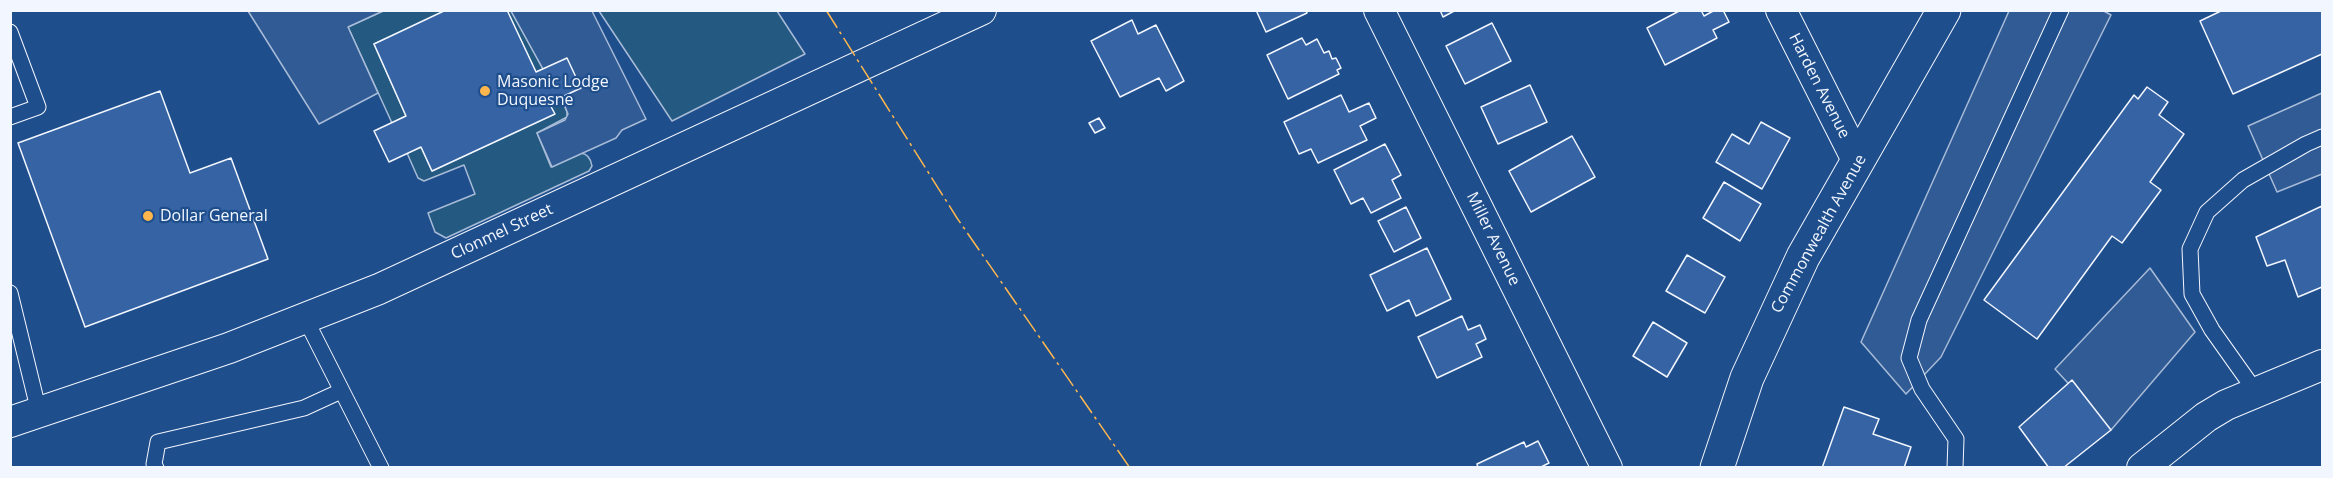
<!DOCTYPE html>
<style>
body{margin:0}
#map{position:relative;width:2333px;height:478px;overflow:hidden;background:#1f4e8c;font-family:"Open Sans",sans-serif}
canvas{display:block}
.frame{position:absolute;inset:0;border:12px solid #f2f6ff;pointer-events:none}
</style>
<div id="map">
<canvas width="2333" height="478"></canvas>
<div class="frame"></div>
</div>
<script>
const g = document.querySelector('canvas').getContext('2d');
g.lineJoin = 'round';
function paint(path, color) { g.fillStyle = color; g.fill(path, 'evenodd'); }
function stroke(path, color, width, dash) { g.strokeStyle = color; g.lineWidth = width; g.lineCap = dash ? 'butt' : 'round'; g.setLineDash(dash || []); g.stroke(path); }
function write(font, color, halo, rows, align = 'center') {
  g.font = font + ' "Open Sans",sans-serif'; g.lineWidth = 4.5; g.setLineDash([]); g.textBaseline = 'middle'; g.strokeStyle = halo; g.fillStyle = color; for (const [text, x, y, turn = 0] of rows) {
    g.save(); g.translate(x, y); g.rotate((+turn || 0) * Math.PI / 180); g.textAlign = isNaN(turn) ? turn : align; if (halo) g.strokeText(text, 0, 0); g.fillText(text, 0, 0); g.restore();
  }
}
const green = new Path2D(`
 M383,11H446L374,44L406,116L392,123L348,27Z
 M507,11H511L543,69L536,72Z
 M599,11H777L805,54L672,121Z
 M561,97L567,112V117L537,133L551,167L581,153C588,154 591,159 592,166L589,171L446,238L435,232L428,213L475,194L464,165L424,181L418,178L407,153L421,147L432,171L554,114L549,103Z`);
paint(green, '#245a82');
stroke(green, '#a8bbd7', 1.5);
const parking = new Path2D(`
 M2102,10L2111,15L1941,357L1906,394L1861,342L2009,11Z
 M248,11H383L348,27L378,93L319,124Z
 M511,11H592L646,119L622,130L616,138L552,167L537,133L565,120L568,114L561,97L580,88L543,69Z
 M2322,93V174L2277,192L2248,126Z
 M2150,268L2195,332L2111,430L2055,369Z`);
paint(parking, '#305b95');
stroke(parking, '#a8bbd7', 1.5);
const building = new Path2D(`
 M446,10H507L536,72L567,58L581,88L549,103L555,114L432,171L421,147L389,162L374,131L406,116L374,44Z
 M1256,10H1306L1307,13L1266,32Z
 M1440,10H1456L1443,17Z
 M1681,10H1701L1704,16L1715,10H1723L1729,22L1713,30L1717,38L1665,65L1647,28Z
 M2223,10H2322V54L2233,94L2200,21Z
 M1132,20L1138,34L1156,25L1184,81L1166,91L1159,78L1120,97L1091,41Z
 M1492,23L1511,61L1465,84L1446,46Z
 M1302,38L1306,45L1317,39L1324,53L1329,51L1332,59L1336,58L1341,68L1337,70L1339,74L1288,99L1267,55Z
 M1530,85L1547,122L1498,144L1481,107Z
 M2147,87L2168,102L2159,115L2184,134L2150,182L2161,190L2122,243L2112,236L2037,339L1984,300L2134,95L2138,99Z
 M160,91L190,173L231,158L268,259L85,327L18,143Z
 M1341,95L1349,112L1369,103L1376,118L1360,126L1367,140L1318,163L1311,149L1299,154L1284,122Z
 M1099,118L1105,128L1095,133L1089,123Z
 M1761,122L1790,138L1762,189L1716,162L1732,134L1749,144Z
 M1572,136L1595,177L1531,212L1509,171Z
 M1385,144L1401,175L1392,180L1401,198L1371,213L1363,198L1351,204L1334,170Z
 M1724,182L1761,204L1740,241L1703,218Z
 M2322,206V287L2298,297L2285,260L2267,266L2256,237Z
 M1406,207L1421,238L1394,252L1378,221Z
 M1427,248L1451,299L1416,316L1409,300L1387,311L1370,275Z
 M1687,255L1725,277L1705,313L1666,291Z
 M1462,316L1468,330L1480,325L1486,339L1476,344L1482,357L1437,378L1418,337Z
 M1653,322L1687,343L1667,377L1633,356Z
 M2072,380L2111,430L2063,468H2049L2019,427Z
 M1844,407L1879,419L1873,434L1911,447L1904,468H1822Z
 M1538,441L1549,463L1539,468H1478L1477,464L1524,442L1526,447Z`);
paint(building, '#3563a3');
stroke(building, '#f2f6ff', 1.5);
const service = new Path2D(`
 M10,32L38,107L10,117
 M10,293L39,412
 M305,318L381,468
 M2256,392L2212,330L2192,294L2190,249L2207,212L2243,180L2306,144L2322,137
 M156,468L154,464L158,442L304,408L341,391
 M1955,468L1956,439L1922,389L1909,358L1919,320L2061,10`);
const minor = new Path2D(`
 M1379,10L1607,468
 M1781,10L1858,162
 M10,422L229,348L379,289L981,10
 M2142,468L2206,417L2226,405L2322,365`);
const tertiary = new Path2D(`
 M1717,468L1747,378L1803,257L1944,10`);
stroke(service, '#f2f6ff', 17);
stroke(minor, '#f2f6ff', 32);
stroke(tertiary, '#f2f6ff', 35);
stroke(service, '#1f4e8c', 15);
stroke(minor, '#1f4e8c', 30);
stroke(tertiary, '#1f4e8c', 33);
stroke(new Path2D(`
 M826,10L957,218L1130,468`), '#ffb74d', 1.5, [21, 4.5, 3, 4.5]);
for (const [x, y, r, color] of [
 [485,91,6,"#ffb74d"],
 [148,216,6,"#ffb74d"]
]) { const dot = new Path2D(); dot.arc(x, y, r, 0, 2 * Math.PI); g.fillStyle = color; g.fill(dot); stroke(dot, '#1f4e8c', 2); }
write('16px', '#f2f6ff', '#1f4e8c', [
 ["Masonic Lodge",497,82],
 ["Duquesne",497,100],
 ["Dollar General",160,216]
], 'left');
write('16px', '#f2f6ff', '#1f4e8c', [
 ["Harden Avenue",1819,86,63],
 ["Clonmel Street",502,232,-25],
 ["Commonwealth Avenue",1819,234,-61],
 ["Miller Avenue",1493,239,64]
]);
</script>
